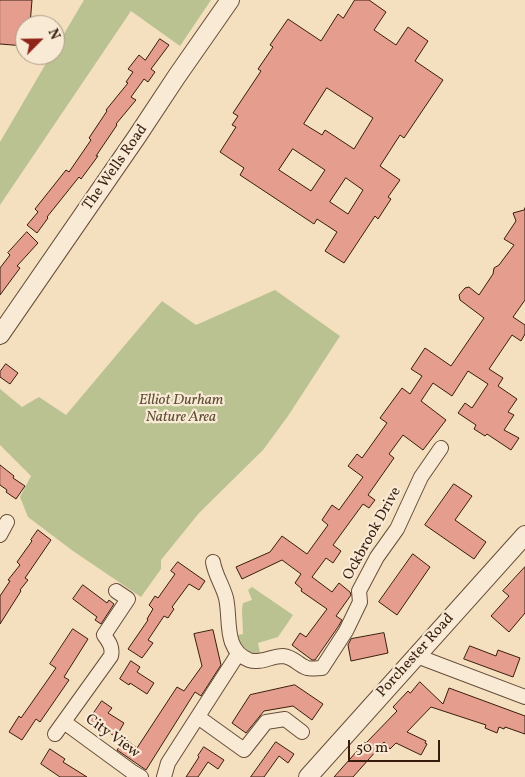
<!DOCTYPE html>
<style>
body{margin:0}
#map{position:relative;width:525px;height:777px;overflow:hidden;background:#f4dfbe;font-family:Vollkorn,serif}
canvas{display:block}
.north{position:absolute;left:15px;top:15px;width:50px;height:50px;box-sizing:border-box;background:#f8ead5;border:1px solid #ab9885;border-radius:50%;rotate:67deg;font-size:14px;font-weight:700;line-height:20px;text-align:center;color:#381d0e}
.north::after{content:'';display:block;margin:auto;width:18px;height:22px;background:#8f2418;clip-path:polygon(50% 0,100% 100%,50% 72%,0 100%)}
.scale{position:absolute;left:348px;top:740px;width:92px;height:22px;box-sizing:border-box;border:2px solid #381d0e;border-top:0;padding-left:6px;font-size:15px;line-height:18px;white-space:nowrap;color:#381d0e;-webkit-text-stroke:4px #f8ead5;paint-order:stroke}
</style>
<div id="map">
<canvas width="525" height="777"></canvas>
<div class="north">N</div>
<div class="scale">50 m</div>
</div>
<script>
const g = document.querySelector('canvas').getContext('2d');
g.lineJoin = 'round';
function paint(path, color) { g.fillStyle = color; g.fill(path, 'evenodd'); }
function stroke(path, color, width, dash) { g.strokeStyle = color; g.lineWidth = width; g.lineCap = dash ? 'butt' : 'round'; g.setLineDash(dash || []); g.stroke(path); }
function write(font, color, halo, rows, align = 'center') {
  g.font = font + ' Vollkorn,serif'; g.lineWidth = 4.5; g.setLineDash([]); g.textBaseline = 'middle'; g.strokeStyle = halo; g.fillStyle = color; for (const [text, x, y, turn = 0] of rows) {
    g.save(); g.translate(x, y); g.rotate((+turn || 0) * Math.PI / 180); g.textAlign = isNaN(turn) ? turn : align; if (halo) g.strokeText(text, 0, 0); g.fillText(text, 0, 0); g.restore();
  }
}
paint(new Path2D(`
 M84,0H211L180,46L131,11L0,205V142L51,55H55V49Z
 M275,290L340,336L288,416L263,450L199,513L161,560V569L141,597L73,551L28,517L20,497L31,476L0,445V389L22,407L39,397L66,415L162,301L196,325Z
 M252,587L293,615L278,637L258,643L260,653C250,654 237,646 237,635L243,634L242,609L243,603L252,600L248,590Z`), '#bac292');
const building = new Path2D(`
 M0,0H32L30,25H25V46L0,44Z
 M355,0H369L386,12L374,30L396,45L408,27L428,41L415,61L443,80L404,138L400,135L380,166L400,180L388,197L391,199L378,219L375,216L344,263L325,251L337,232L317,219L314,224L240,175L244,168L220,152L236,127L232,125L238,116L233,113L261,71L258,69L273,47L270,45L288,19L321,41L338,14L343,18ZM327,88L373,118L354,149L325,130L322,135L304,124ZM293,149L325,170L311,191L279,170ZM346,178L363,190L348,214L330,202Z
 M160,39L169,45L151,69L155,72L148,82L144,79L131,97L136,100L116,124L117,125L96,156H98L81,179L79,177L47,217L48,218L37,233L27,225L38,212L35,209L66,170L69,172L91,140L89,138L107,111L106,110L128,83L126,82L133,72L128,69L139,55L145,60Z
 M525,208V300L513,317L525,325V334L521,341L512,335L489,369L503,378L498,386L517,399L508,412L514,415L504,430L519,438L511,450L487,434L485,436L474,429L476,425L458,413L465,403L472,408L488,384L468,371L452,396L433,383L421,401L446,420L423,450L403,435L389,454L394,458L368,495L375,500L369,508L363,504L333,545L341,551L333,563L326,558L312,577L332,592L339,583L350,592L351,595L336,616L342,620L338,627L315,660H312L292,645L300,633L306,637L327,609L301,591L302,589L295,583L301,574L282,560L242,579L236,567L270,552L282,536L307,554L328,525L322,520L332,505L339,510L363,477L348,466L357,454L362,458L387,423L380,418L402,388L410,394L422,376L411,369L425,348L451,366L484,318L460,300L459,295L465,288L469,287L479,295L493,274L494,268L499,265L514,245L504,239L516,221L513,213L524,210Z
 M27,232L38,243L17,266L20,268L0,295V268L10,255L8,253Z
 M6,364L18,373L10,384L0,377V372Z
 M0,465L14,476L13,478L25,486L16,499L6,492L7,490L0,485Z
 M454,484L472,496L455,520L486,542L474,559L425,525Z
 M38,530L51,540L25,578L28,580L20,590L21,591L0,624V596L10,581L8,580L20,565L17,562L32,541L31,540Z
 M413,554L430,567L397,615L379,602Z
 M178,562L205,581L199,590L189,584L172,607L174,609L168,618L164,616L148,640L153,643L142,658L128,649L148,620L147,619L153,609L149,605L155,596L158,598L175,574L171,571Z
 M525,567V613L509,632L491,616L509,596L503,591Z
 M83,585L107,603L109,600L114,604L101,624L95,620L97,617L73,599Z
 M73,629L88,639L64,677L69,680L40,722L36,719L22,740L9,732L19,716L21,718L56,668L50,664Z
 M213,630L221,665L201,696L195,692L146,770L117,750L125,739L137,748L177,687L184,691L202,666L194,634Z
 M384,633L388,653L351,661L348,645L351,639Z
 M470,646L496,656L498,650L520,658L513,677L464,659Z
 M131,661L140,667L137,672L154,683L147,694L130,683L129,685L120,679Z
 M420,682L443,704L449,688L525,716V734L505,727L504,729L499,727L497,733L485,728L486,725L431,707L407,732L426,741L425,743L427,744L421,755L396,743L390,749L384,742L353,777H334L365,742L366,743L397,711L393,707L408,691L410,693Z
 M295,685L323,704L312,720L293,706L264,711L246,733L232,723L250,695Z
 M102,701L112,708L108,713L124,723L116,737L99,726L97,729L87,723Z
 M276,742L294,754L288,763L279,756L264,777H251Z
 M204,747L224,760L218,769L208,762L198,777H186L199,757L198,756Z
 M50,749L65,759L63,762L87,777H60L41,764Z`);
paint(building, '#e59e8e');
stroke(building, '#381d0e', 1);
const minor = new Path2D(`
 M0,535L7,522
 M213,562C215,575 223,586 226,598C231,619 223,650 249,660C260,664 271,656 283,656C294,657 298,665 307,668C311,669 318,668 322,668L346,631L360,602L359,591L377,557L397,529L421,477L441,448
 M418,655L422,658L525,697
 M198,717L244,750L266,722L285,719L302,732
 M64,722L131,771L141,777
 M55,734L111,656C113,647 109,642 104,635L128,599L116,591
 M164,777L168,763L238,654`);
const tertiary = new Path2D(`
 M0,335L136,138L177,76L230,0
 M308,777L525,535`);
stroke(minor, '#674e3a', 16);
stroke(tertiary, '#674e3a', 20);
stroke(minor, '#f8ead5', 14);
stroke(tertiary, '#f8ead5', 18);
write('15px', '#381d0e', '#f8ead5', [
 ["The Wells Road",116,168,-55],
 ["Ockbrook Drive",373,534,-61],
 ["Porchester Road",416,656,-48],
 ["City View",112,737,36]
]);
write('italic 15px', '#5f4f36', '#f8ead5', [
 ["Elliot Durham",181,401],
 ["Nature Area",181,418]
]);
</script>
